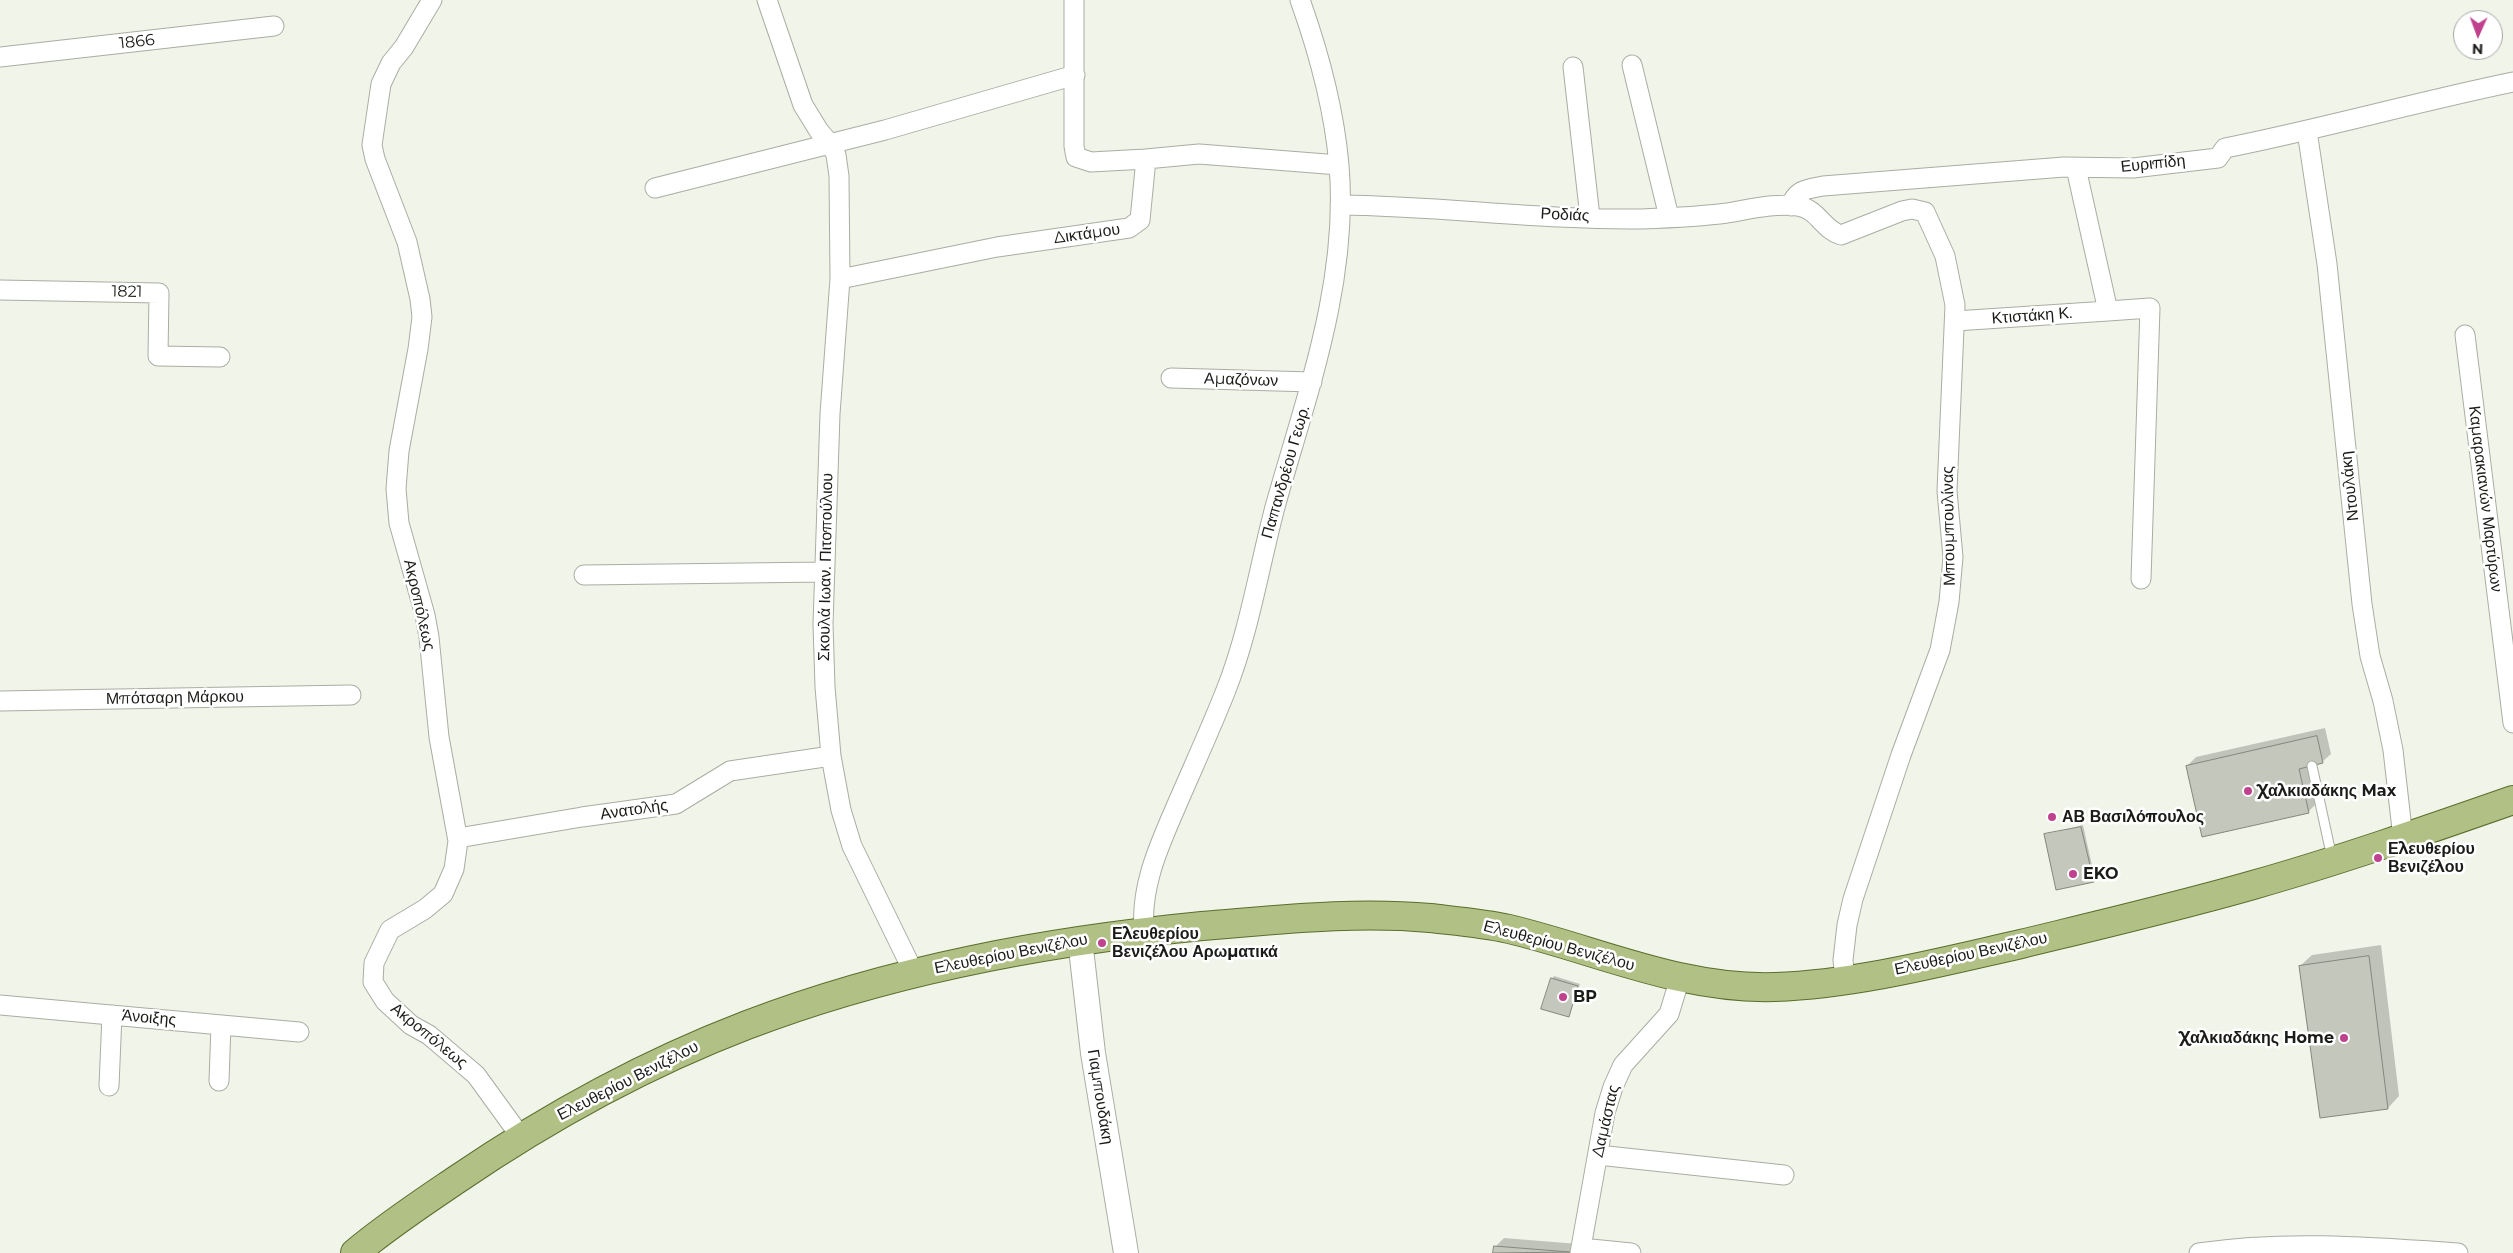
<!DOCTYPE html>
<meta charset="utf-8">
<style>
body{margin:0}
#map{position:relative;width:2513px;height:1253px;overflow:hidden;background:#f0f4e9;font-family:Montserrat,sans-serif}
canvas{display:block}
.north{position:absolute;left:2453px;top:10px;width:50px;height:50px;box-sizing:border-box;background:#fff;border:1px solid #a3a4a3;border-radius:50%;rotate:182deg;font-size:14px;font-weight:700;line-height:20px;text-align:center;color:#1a1c18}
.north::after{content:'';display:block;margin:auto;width:18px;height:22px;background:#c0418e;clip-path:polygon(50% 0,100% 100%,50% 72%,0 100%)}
</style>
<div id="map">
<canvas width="2513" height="1253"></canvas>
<div class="north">N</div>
</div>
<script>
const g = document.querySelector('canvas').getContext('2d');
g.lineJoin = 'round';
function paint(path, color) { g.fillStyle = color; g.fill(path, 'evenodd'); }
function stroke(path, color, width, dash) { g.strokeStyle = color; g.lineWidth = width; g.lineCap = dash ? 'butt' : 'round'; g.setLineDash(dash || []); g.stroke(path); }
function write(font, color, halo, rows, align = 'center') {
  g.font = font + ' Montserrat,sans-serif'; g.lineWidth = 5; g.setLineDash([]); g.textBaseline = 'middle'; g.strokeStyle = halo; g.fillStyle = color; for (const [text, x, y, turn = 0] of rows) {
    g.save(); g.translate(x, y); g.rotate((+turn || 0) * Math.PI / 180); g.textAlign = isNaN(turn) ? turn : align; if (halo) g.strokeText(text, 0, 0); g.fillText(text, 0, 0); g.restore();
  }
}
paint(new Path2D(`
 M2325,728L2331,754L2322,762L2309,765L2317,803L2309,811L2203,835L2187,766L2196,757Z
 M2083,825L2095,879L2093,881L2046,835Z
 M2381,945L2399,1096L2388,1108L2300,966L2312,955Z
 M1554,976L1580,984L1569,1016L1552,979Z
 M1504,1238L1578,1244L1577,1253H1495V1247Z`), '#0003');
const building = new Path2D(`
 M2317,736L2323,763L2299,769L2309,813L2202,837L2186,766Z
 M2081,827L2094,882L2056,890L2044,834Z
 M2369,956L2388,1109L2320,1118L2299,966Z
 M1551,978L1578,986L1569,1017L1541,1009Z
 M1494,1246L1570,1252L1493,1253Z`);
paint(building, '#c3c7bc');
stroke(building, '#83877c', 1);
const service = new Path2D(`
 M2312,766L2332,858`);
const minor = new Path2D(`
 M432,0L404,47L391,63L381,84L372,145L375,159L407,242L420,299L422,317L418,349L399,451L396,489L399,523L425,615L429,637L439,737L458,841L454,869L443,894L425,909L390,930L374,963L373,982L385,1001L411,1025L429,1035L476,1075L521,1137
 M767,0L803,105L819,131L831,145L836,155L839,176L840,279L830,414L823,624L825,687L831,756L841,810L852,846L914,973
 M1074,0V146L1076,157L1091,162L1146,159
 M0,57L274,26
 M1632,65L1669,217
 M1573,67L1590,217
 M2307,131L2327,264L2362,604L2370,656L2383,701L2393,750L2403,838
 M2076,168L2108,311L2150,308L2141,579
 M655,188L885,130L1075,75
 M1340,205C1440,206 1540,220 1640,219C1668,218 1698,217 1727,213C1751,209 1774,203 1798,206C1818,209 1823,230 1841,235L1902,211L1912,209L1925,212L1945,256L1955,305L1947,491L1953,557L1949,602L1940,650L1901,755L1853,899L1847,925L1843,960L1845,979
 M1791,206C1796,189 1808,189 1823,186L2064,167L2133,168L2218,158L2225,148C2321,129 2416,102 2513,82
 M840,279L997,247L1129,228L1140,220L1146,159L1199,154L1339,165
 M0,290L159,293L158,356L220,357
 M1955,321L2108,311
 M2465,335L2513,723
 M1171,378L1312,382
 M584,575L825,572
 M0,701L351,695
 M458,838L582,817L676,804L730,771L831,756
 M1144,932C1140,885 1160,844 1178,802C1194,765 1211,728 1226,690C1249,632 1259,568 1275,507C1306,396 1349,283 1339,165C1334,109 1319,53 1300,0
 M0,1005L299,1032
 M219,1081L221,1025
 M109,1086L112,1015
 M1598,1155L1784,1175
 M1581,1248L1631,1253
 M1580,1253L1605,1113L1613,1087L1623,1065L1669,1014L1680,978
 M2199,1253C2284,1240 2372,1247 2458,1253`);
const tertiary = new Path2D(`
 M1080,940L1093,1053L1126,1253`);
const primary = new Path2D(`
 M355,1253C387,1226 422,1203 456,1180C547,1118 645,1064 747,1025C893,969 1048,941 1202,926C1278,920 1354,911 1430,918C1456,921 1483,923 1509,929C1597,950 1681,990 1775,987C1857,984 1941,962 2021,944C2099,925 2176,907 2253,885C2341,860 2427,830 2513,800`);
stroke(service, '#a9ada2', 11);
stroke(minor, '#a9ada2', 21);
stroke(tertiary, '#a9ada2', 26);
stroke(primary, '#5a6d2b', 30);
stroke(service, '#fff', 9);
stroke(minor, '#fff', 19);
stroke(tertiary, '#fff', 24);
stroke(primary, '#b1c186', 28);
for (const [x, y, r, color] of [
 [2248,791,5,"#c0418e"],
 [2052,817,5,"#c0418e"],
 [2378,858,5,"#c0418e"],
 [2073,874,5,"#c0418e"],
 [1102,943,5,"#c0418e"],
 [1563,997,5,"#c0418e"],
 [2344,1038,5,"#c0418e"]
]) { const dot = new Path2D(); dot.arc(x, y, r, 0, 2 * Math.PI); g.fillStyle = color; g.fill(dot); stroke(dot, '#fff', 2); }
write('16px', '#1a1c18', '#fff', [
 ["1866",137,42,-6],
 ["Ευριπίδη",2153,164,-6],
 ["Ροδιάς",1565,215,3],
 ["Δικτάμου",1087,234,-8],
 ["1821",127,292,1],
 ["Κτιστάκη Κ.",2032,316,-4],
 ["Αμαζόνων",1241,380,2],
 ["Παπανδρέου Γεωρ.",1286,472,-74],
 ["Ντουλάκη",2350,486,-96],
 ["Καμαρακιανών Μαρτύρων",2485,499,83],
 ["Μπουμπουλίνας",1949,526,-91],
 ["Σκουλά Ιωαν. Πιτοπούλιου",826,567,-89],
 ["Ακροπόλεως",419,605,77],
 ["Μπότσαρη Μάρκου",175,698,-1],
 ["Ανατολής",634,810,-8],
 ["Ελευθερίου Βενιζέλου",1559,946,15],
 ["Ελευθερίου Βενιζέλου",1011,954,-11],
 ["Ελευθερίου Βενιζέλου",1971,954,-12],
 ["Άνοιξης",149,1018,5],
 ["Ακροπόλεως",429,1036,39],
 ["Ελευθερίου Βενιζέλου",628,1081,-27],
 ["Γιαμπουδάκη",1100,1097,81],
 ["Δαμάστας",1606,1121,-77]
]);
write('bold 16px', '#1a1c18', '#fff', [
 ["Χαλκιαδάκης Max",2258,791],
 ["ΑΒ Βασιλόπουλος",2062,817],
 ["Ελευθερίου",2388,849],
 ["Βενιζέλου",2388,867],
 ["EKO",2083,874],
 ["Ελευθερίου",1112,934],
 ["Βενιζέλου Αρωματικά",1112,952],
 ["BP",1573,997],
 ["Χαλκιαδάκης Home",2334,1038,"right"]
], 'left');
</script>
